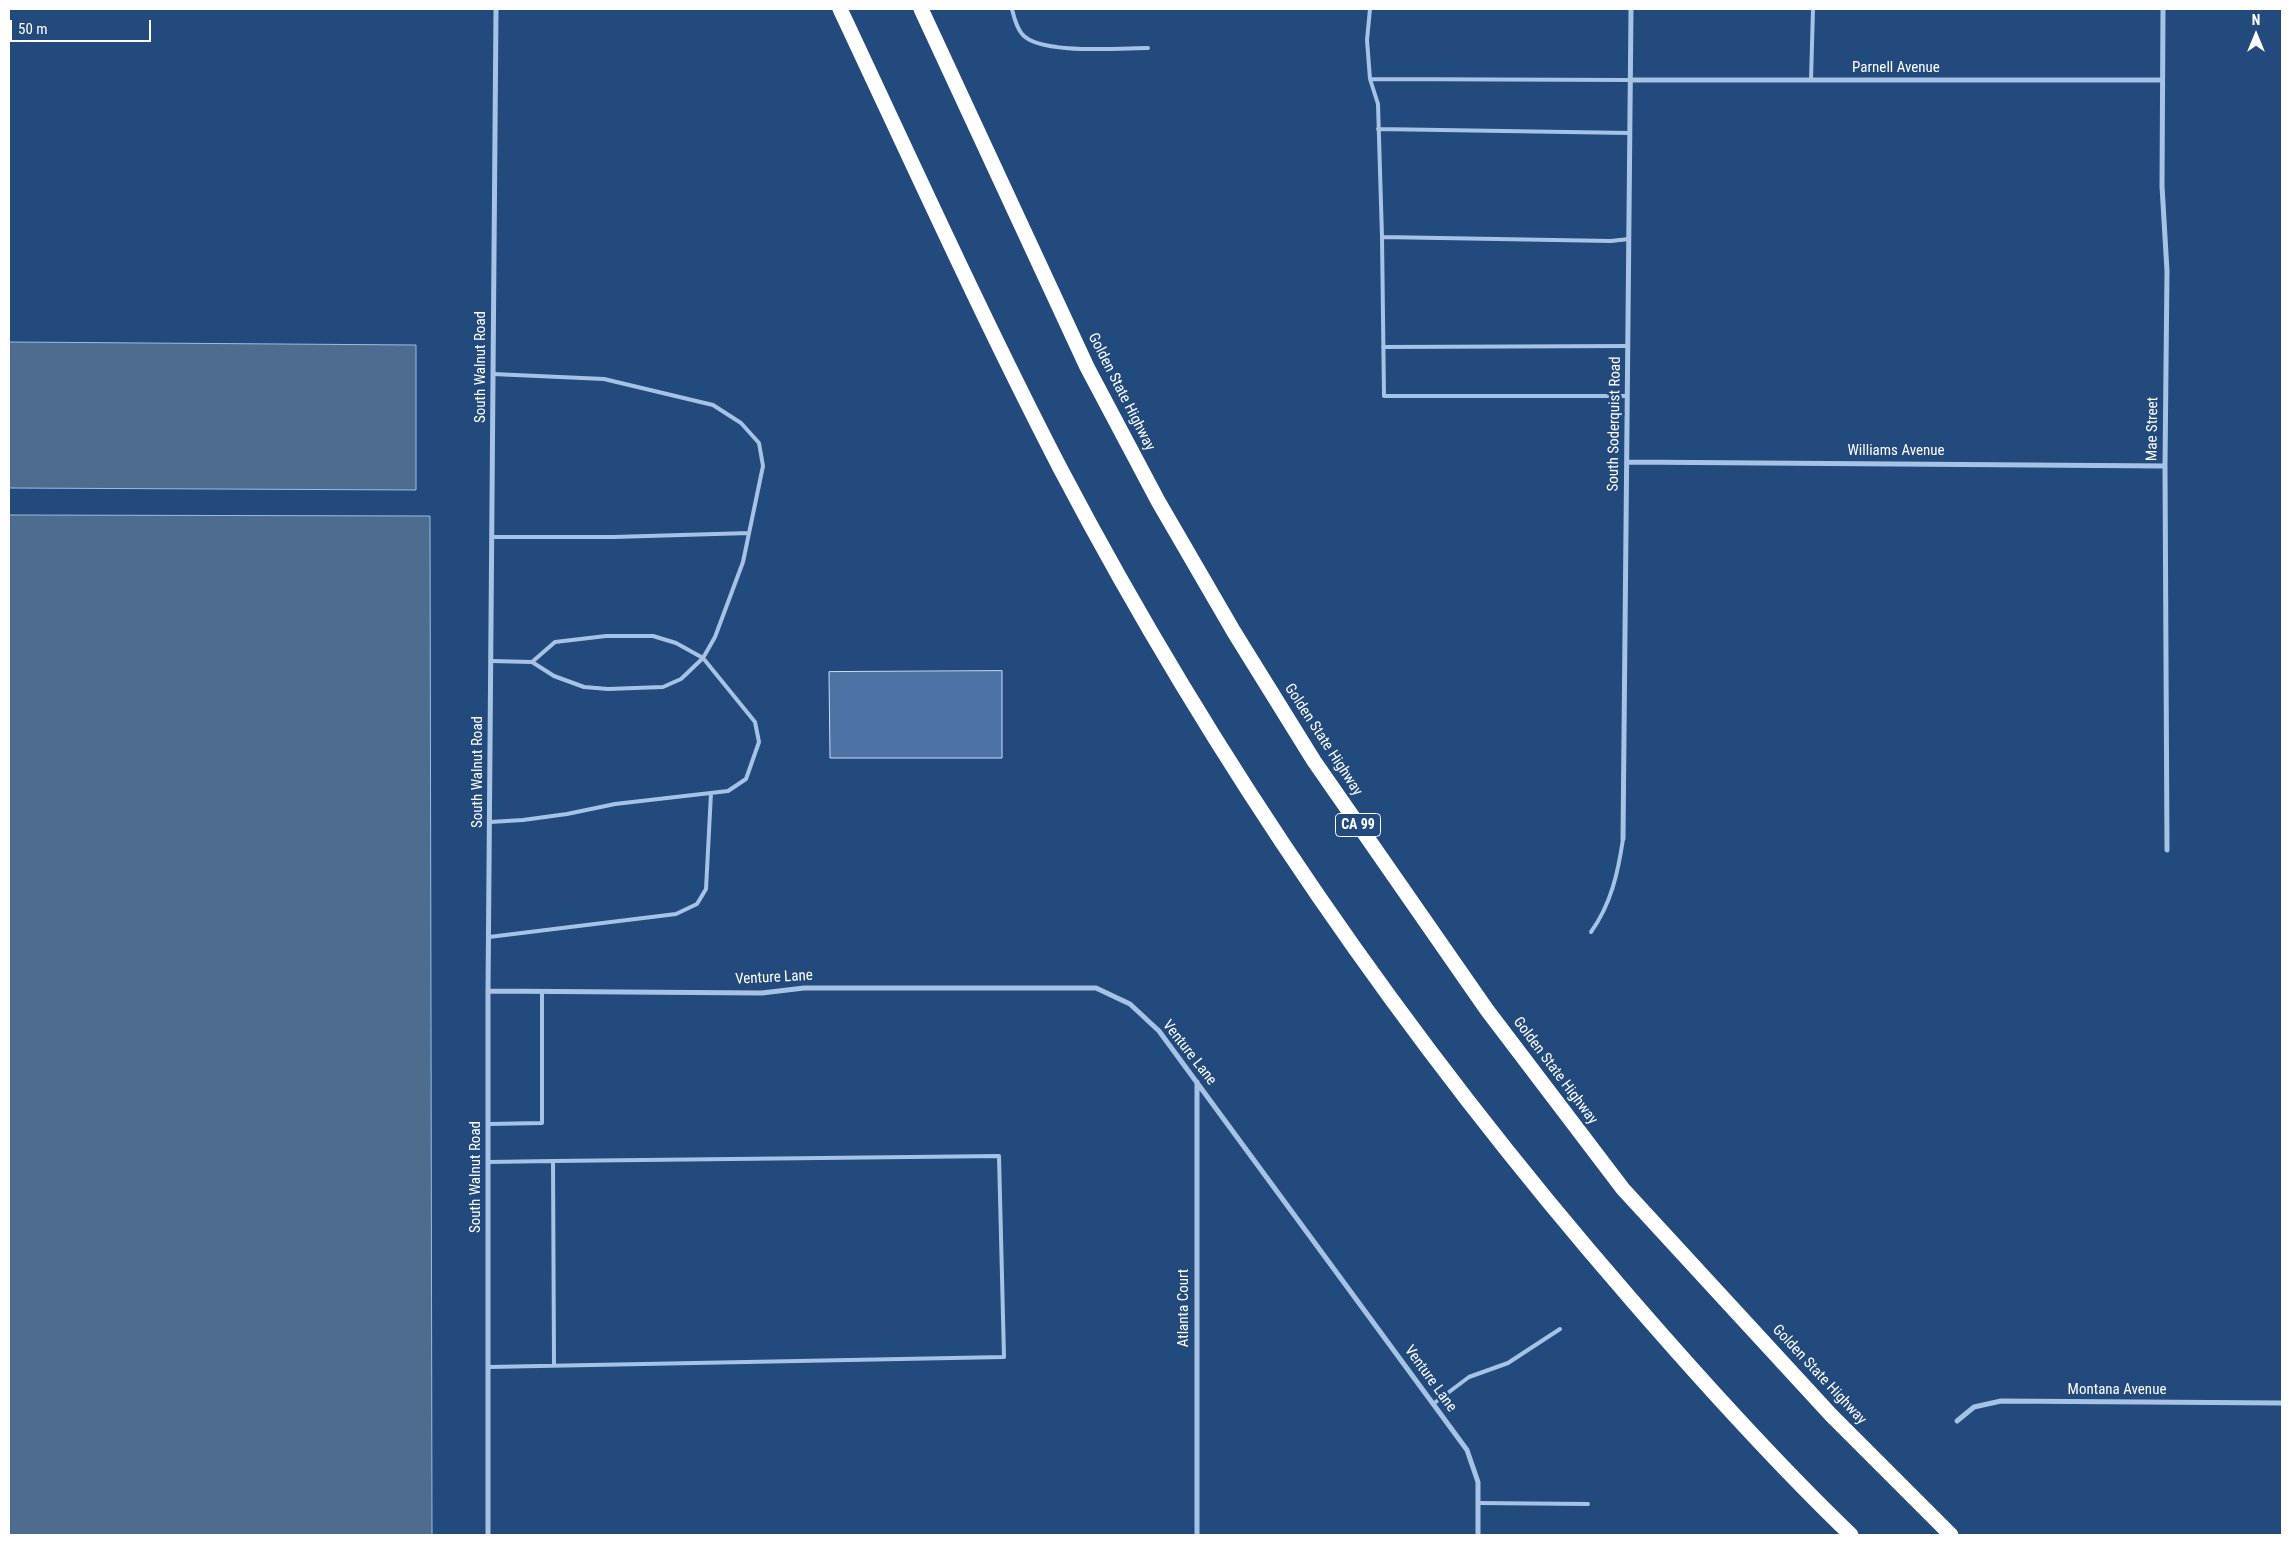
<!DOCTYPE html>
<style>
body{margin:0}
#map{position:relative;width:2291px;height:1544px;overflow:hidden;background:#224a7c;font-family:"Roboto Condensed",sans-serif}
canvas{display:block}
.frame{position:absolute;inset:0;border:10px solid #fff;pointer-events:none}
.north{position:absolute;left:2231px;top:10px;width:50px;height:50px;-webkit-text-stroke:4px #224a7c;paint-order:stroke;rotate:0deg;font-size:14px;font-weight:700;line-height:20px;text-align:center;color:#fff}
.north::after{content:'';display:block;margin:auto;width:18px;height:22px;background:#fff;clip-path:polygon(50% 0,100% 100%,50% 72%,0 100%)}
.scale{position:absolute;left:10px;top:20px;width:141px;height:22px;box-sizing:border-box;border:2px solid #fff;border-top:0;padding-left:6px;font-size:15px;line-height:18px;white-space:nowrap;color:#fff;-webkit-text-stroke:4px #224a7c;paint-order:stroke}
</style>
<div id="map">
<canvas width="2291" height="1544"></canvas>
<div class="frame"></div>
<div class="north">N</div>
<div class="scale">50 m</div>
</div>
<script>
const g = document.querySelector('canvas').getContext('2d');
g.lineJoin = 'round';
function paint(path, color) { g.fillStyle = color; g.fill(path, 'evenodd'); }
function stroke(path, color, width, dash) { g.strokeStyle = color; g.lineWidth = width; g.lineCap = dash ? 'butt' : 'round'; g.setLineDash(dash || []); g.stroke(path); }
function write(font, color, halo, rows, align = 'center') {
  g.font = font + ' "Roboto Condensed",sans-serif'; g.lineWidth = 5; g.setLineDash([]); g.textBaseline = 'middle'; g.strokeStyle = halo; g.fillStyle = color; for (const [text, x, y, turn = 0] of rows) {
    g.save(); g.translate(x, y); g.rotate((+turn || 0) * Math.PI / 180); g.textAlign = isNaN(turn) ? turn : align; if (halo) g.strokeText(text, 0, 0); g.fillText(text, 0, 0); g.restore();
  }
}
const water = new Path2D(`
 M9,342L416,345V490L9,488Z
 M9,515L430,516L432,1535H9Z`);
paint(water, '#4e6c90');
stroke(water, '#9abee6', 1);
const building = new Path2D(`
 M1002,671V758H830L829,672Z`);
paint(building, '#4b74a5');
stroke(building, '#c9ddf4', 1);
stroke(new Path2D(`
 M1012,9C1014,17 1016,27 1022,34C1039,55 1120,48 1148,48
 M1370,9L1367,40L1370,79L1630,80
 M1370,79L1378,104L1382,237L1384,396H1627
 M1811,80L1813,9
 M1378,129L1630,133
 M1382,237L1611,241L1629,239
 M1383,347L1628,346
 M492,537H614L749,533
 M491,661L532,662L554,676L584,687L608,689L663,687L681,679L703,658L676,643L653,636H606L555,642L532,662
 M490,822L523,820L567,814L615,804L728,791L746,779L759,742L755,722L703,658L715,637L743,562L763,466L759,443L741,423L713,405L604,379L493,374
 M1591,932C1611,904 1618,873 1623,839
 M489,937L676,914L697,904L706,889L711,793
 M488,1124L542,1123V992
 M488,1162L553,1161L554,1365
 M488,1367L1004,1357L999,1156L553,1161
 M1433,1404L1469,1377L1508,1363L1560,1329
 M1478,1503L1588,1504`), '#a6c3e5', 4);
stroke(new Path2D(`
 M2163,9L2162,186L2167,271L2165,466L2167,850
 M1630,80H2162
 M1627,462L2165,466
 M1623,839L1631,9
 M488,991L762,993L804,988H1096L1130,1004L1159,1031L1467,1450L1478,1482V1535
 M1197,1082V1535
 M1957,1421L1974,1407L2001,1401L2282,1403
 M488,1535V991L496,9`), '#a6c3e5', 5);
stroke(new Path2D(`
 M840,9C912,162 982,317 1060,468C1216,765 1410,1045 1630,1298C1701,1380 1773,1460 1851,1535
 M921,9L1087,367L1158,501L1234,632L1314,761L1487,1010L1623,1189L1831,1415L1951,1535`), '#fff', 15);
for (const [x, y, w] of [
 [1358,825,45]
]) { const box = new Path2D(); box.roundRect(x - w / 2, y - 11.5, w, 23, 4); g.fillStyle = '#224a7c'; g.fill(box); stroke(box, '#fff', 1); }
write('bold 14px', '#fff', null, [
 ["CA 99",1358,825]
]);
write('15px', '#fff', '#224a7c', [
 ["Parnell Avenue",1896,68],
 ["South Walnut Road",481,367,-90],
 ["Golden State Highway",1121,392,63],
 ["South Soderquist Road",1615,424,-89],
 ["Mae Street",2153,429,-89],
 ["Williams Avenue",1896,451],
 ["Golden State Highway",1323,740,57],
 ["South Walnut Road",478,772,-90],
 ["Venture Lane",774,978,-3],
 ["Venture Lane",1189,1053,52],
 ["Golden State Highway",1555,1071,53],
 ["South Walnut Road",476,1177,-90],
 ["Atlanta Court",1184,1308,-90],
 ["Golden State Highway",1819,1375,47],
 ["Venture Lane",1430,1379,54],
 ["Montana Avenue",2117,1390]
]);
</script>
